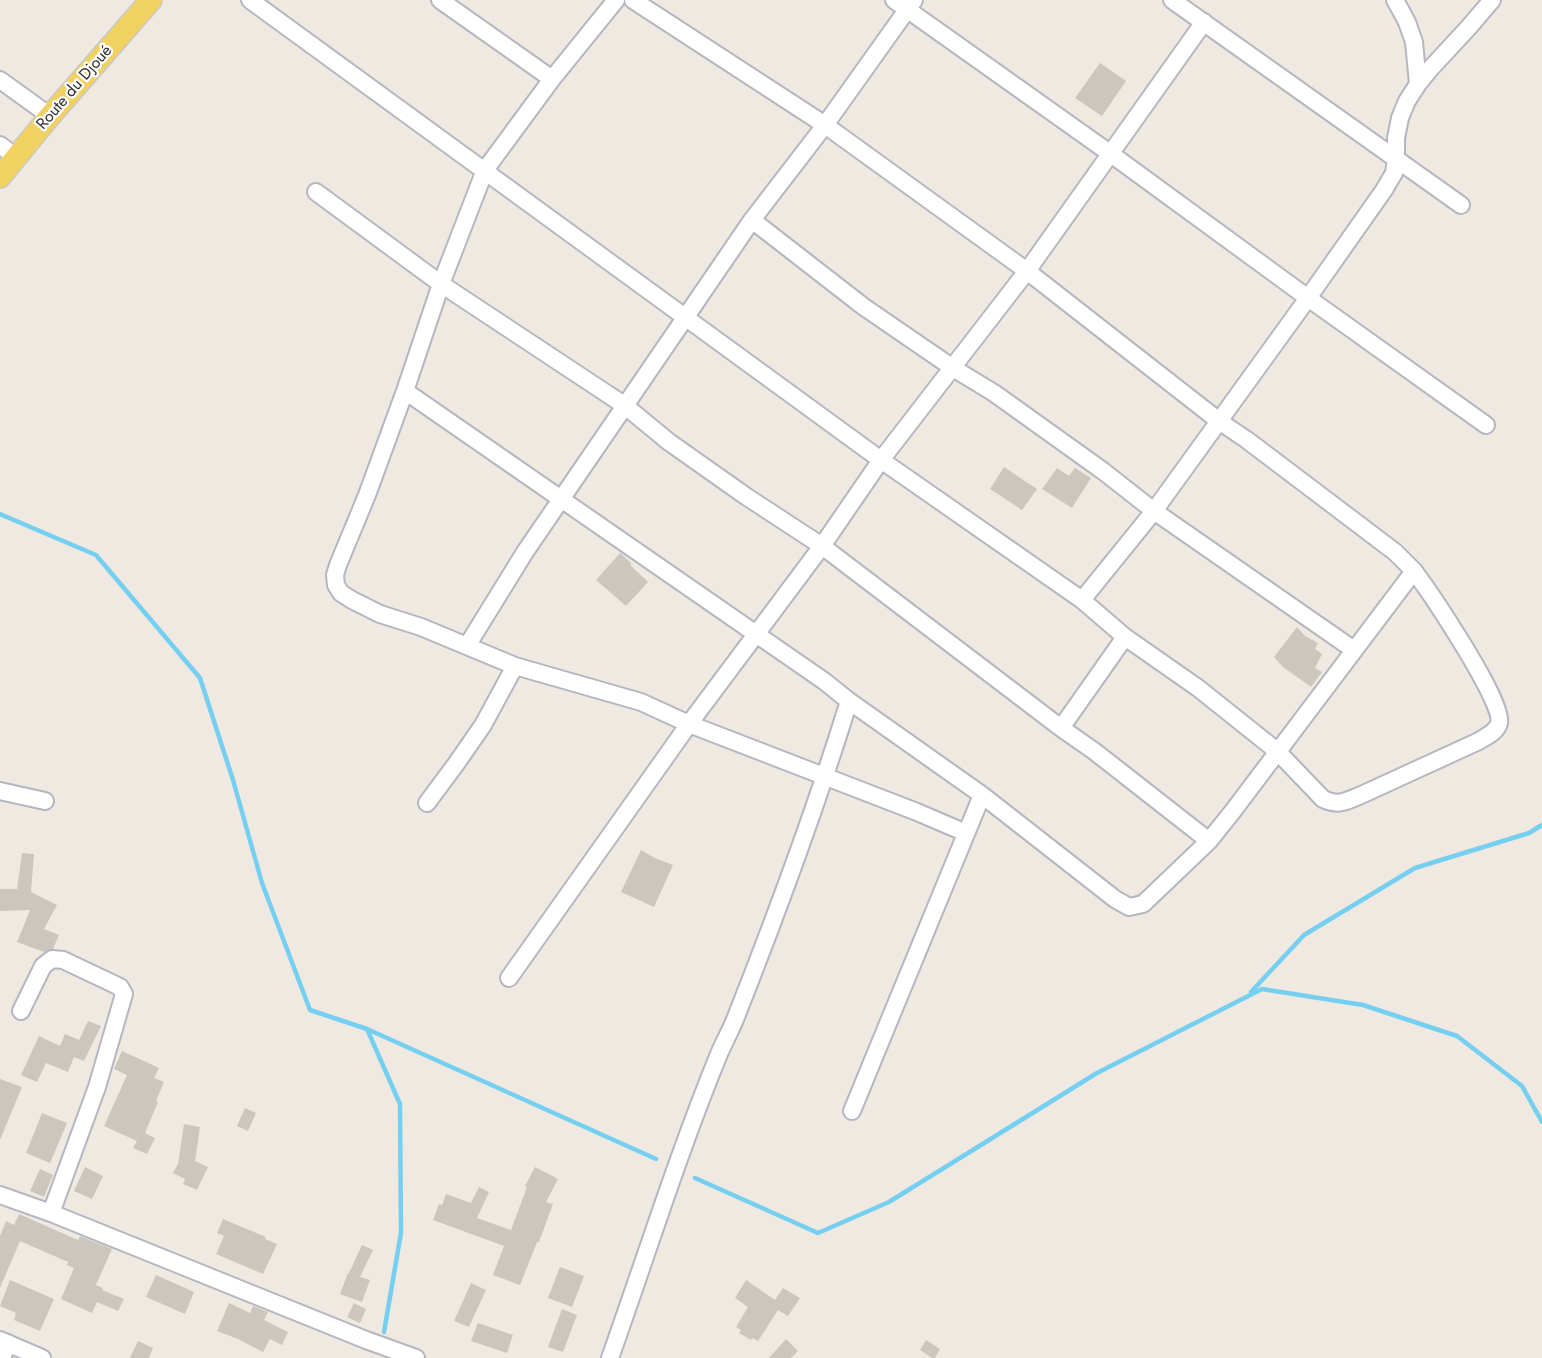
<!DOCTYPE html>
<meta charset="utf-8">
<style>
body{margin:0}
canvas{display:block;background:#efe9e1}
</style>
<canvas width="1542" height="1358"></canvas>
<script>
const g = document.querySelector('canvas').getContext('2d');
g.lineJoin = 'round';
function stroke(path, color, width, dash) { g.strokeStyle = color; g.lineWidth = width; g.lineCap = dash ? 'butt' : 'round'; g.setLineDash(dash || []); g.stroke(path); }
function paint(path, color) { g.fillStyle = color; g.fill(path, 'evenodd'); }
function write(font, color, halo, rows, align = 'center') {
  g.font = font + ' Jost,sans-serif'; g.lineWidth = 4.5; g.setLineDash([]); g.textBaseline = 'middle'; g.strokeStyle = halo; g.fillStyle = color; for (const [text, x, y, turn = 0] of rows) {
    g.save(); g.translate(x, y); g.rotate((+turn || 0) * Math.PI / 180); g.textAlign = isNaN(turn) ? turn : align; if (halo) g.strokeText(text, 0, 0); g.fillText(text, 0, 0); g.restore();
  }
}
stroke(new Path2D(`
 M0,514L96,555L200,678L233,780L262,883L310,1010L367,1029L656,1159
 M1251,992L1304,935L1415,868L1529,833L1542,825
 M367,1029L400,1104L401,1233L384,1332
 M695,1178L818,1233L889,1202L1097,1073L1262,989L1363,1005L1457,1036L1522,1086L1542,1122`), '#75cff0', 4.5);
paint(new Path2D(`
 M1100,63L1126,81L1102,116L1075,98Z
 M1004,467L1037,489L1022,510L990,489Z
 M1057,468L1069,476L1075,468L1091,478L1072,508L1042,489Z
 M620,553L631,563V566L648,582L626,606L596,580Z
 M1297,627L1305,636L1318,643L1315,649L1322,654L1315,668L1322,672L1311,687L1283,667L1274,657Z
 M641,850L655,858L673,865L654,907L621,892Z
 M22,853L34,854L31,892L57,905L44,929L59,935L53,949L44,952L17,942L30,910L0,911V889H17Z
 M88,1021L101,1026L84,1061L74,1057L68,1072L46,1063L37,1082L21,1075L39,1036L60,1046L65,1034L79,1040Z
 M122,1051L159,1068L154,1078L164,1082L156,1101L158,1102L145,1133L155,1138L147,1154L133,1148L137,1141L104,1126L127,1075L114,1069Z
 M0,1079L22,1087L0,1140Z
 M245,1108L256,1113L248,1131L237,1126Z
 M42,1113L67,1123L50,1163L26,1153Z
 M184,1124L200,1127L195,1161L208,1167L197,1190L183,1184L185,1179L173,1173L178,1164Z
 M85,1167L103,1176L92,1199L74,1191Z
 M535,1167L558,1179L546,1202L553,1204L539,1242H537L520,1285L493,1275L504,1246L433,1220L439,1204L442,1205L446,1194L471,1203L479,1187L489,1192L477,1218L511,1230L527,1187L525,1186Z
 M40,1169L53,1175L44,1197L30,1191Z
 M19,1214L78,1240L80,1236L112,1249L96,1285L103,1288L102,1290L124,1299L118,1311L97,1302L92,1313L61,1299L74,1268L67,1265L68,1262L20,1241L0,1288V1236L6,1221L14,1225Z
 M223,1219L266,1237L265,1239L277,1244L263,1274L216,1254L224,1236L217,1233Z
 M362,1245L373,1250L360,1277L370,1280L362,1302L340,1294L348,1273H349Z
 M560,1267L584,1276L572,1307L548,1298Z
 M156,1275L194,1292L185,1314L146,1297Z
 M10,1280L54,1299L40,1331L14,1320L16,1313L0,1306Z
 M746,1280L775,1300L783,1288L800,1298L788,1316L778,1310L758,1341L752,1338L751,1340L739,1333L741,1330L736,1327L748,1307L735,1298Z
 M471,1283L486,1290L469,1327L454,1321Z
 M229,1303L250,1313L253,1306L268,1312L264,1320L288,1332L282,1345L270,1339L263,1352L238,1339L217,1331Z
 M354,1303L366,1309L360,1323L347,1317Z
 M562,1309L577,1315L563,1352L548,1347Z
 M478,1323L513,1335L507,1353L471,1341Z
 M786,1339L798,1351L791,1358H769Z
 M926,1340L940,1349L935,1358H932L920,1350Z
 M138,1341L153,1348L149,1358H130Z`), '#cbc7bf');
const minor = new Path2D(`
 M250,0L881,460L1082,600L1125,637L1198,688L1277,751L1323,799C1339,806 1344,802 1359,796L1479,741C1485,737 1497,732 1499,723C1505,703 1429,591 1414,571
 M440,0L552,79
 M616,0L552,79L485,170L441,284L405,391L367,495L338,565L335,575L336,585L341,593L352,600L380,614L421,627L515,666L641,702L689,724L917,812L966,833
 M894,0L1111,154L1308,298L1486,425
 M1172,0L1461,205
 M1395,0L1407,22L1414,42L1418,84
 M0,80L50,116
 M0,145L16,157
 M316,192L441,284L624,405L669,442L747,497L822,546L1061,728L1094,751L1209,841
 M752,220L864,307L953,368L994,393L1103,471L1154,511L1354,650
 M405,391L824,681L849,701L982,795L1115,899L1129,907L1143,904L1209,841L1233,811L1414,571L1395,552L1247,440L1219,421L1027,271L825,125L633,0
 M1082,600L1154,511L1308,298L1384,190L1394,173L1396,160V138L1400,118L1407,101L1418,84L1431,68L1469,27L1492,0
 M467,646L525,552L752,220L825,125L914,0
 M1061,728L1125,637
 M0,791L45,801
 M427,803L456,764L483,725L515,666
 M509,978L689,724L822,546L881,460L1027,271L1204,22
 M21,1011L43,966L52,959L63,960L120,987L124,994L97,1087L51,1213
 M852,1111L982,795
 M0,1195L51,1213L366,1340L416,1358
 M0,1340L42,1358
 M2,1358L8,1343
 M610,1358C646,1257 678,1154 719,1054C724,1042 731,1030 736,1017C777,913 816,808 849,701`);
const major = new Path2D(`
 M0,177L50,116L151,0`);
stroke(minor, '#b4b7c1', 20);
stroke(major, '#c9c9c9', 24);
stroke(minor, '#fff', 16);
stroke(major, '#f2d163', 21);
write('16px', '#2e2e2e', '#fff', [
 ["Route du Djoué",75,88,-49]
]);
</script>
